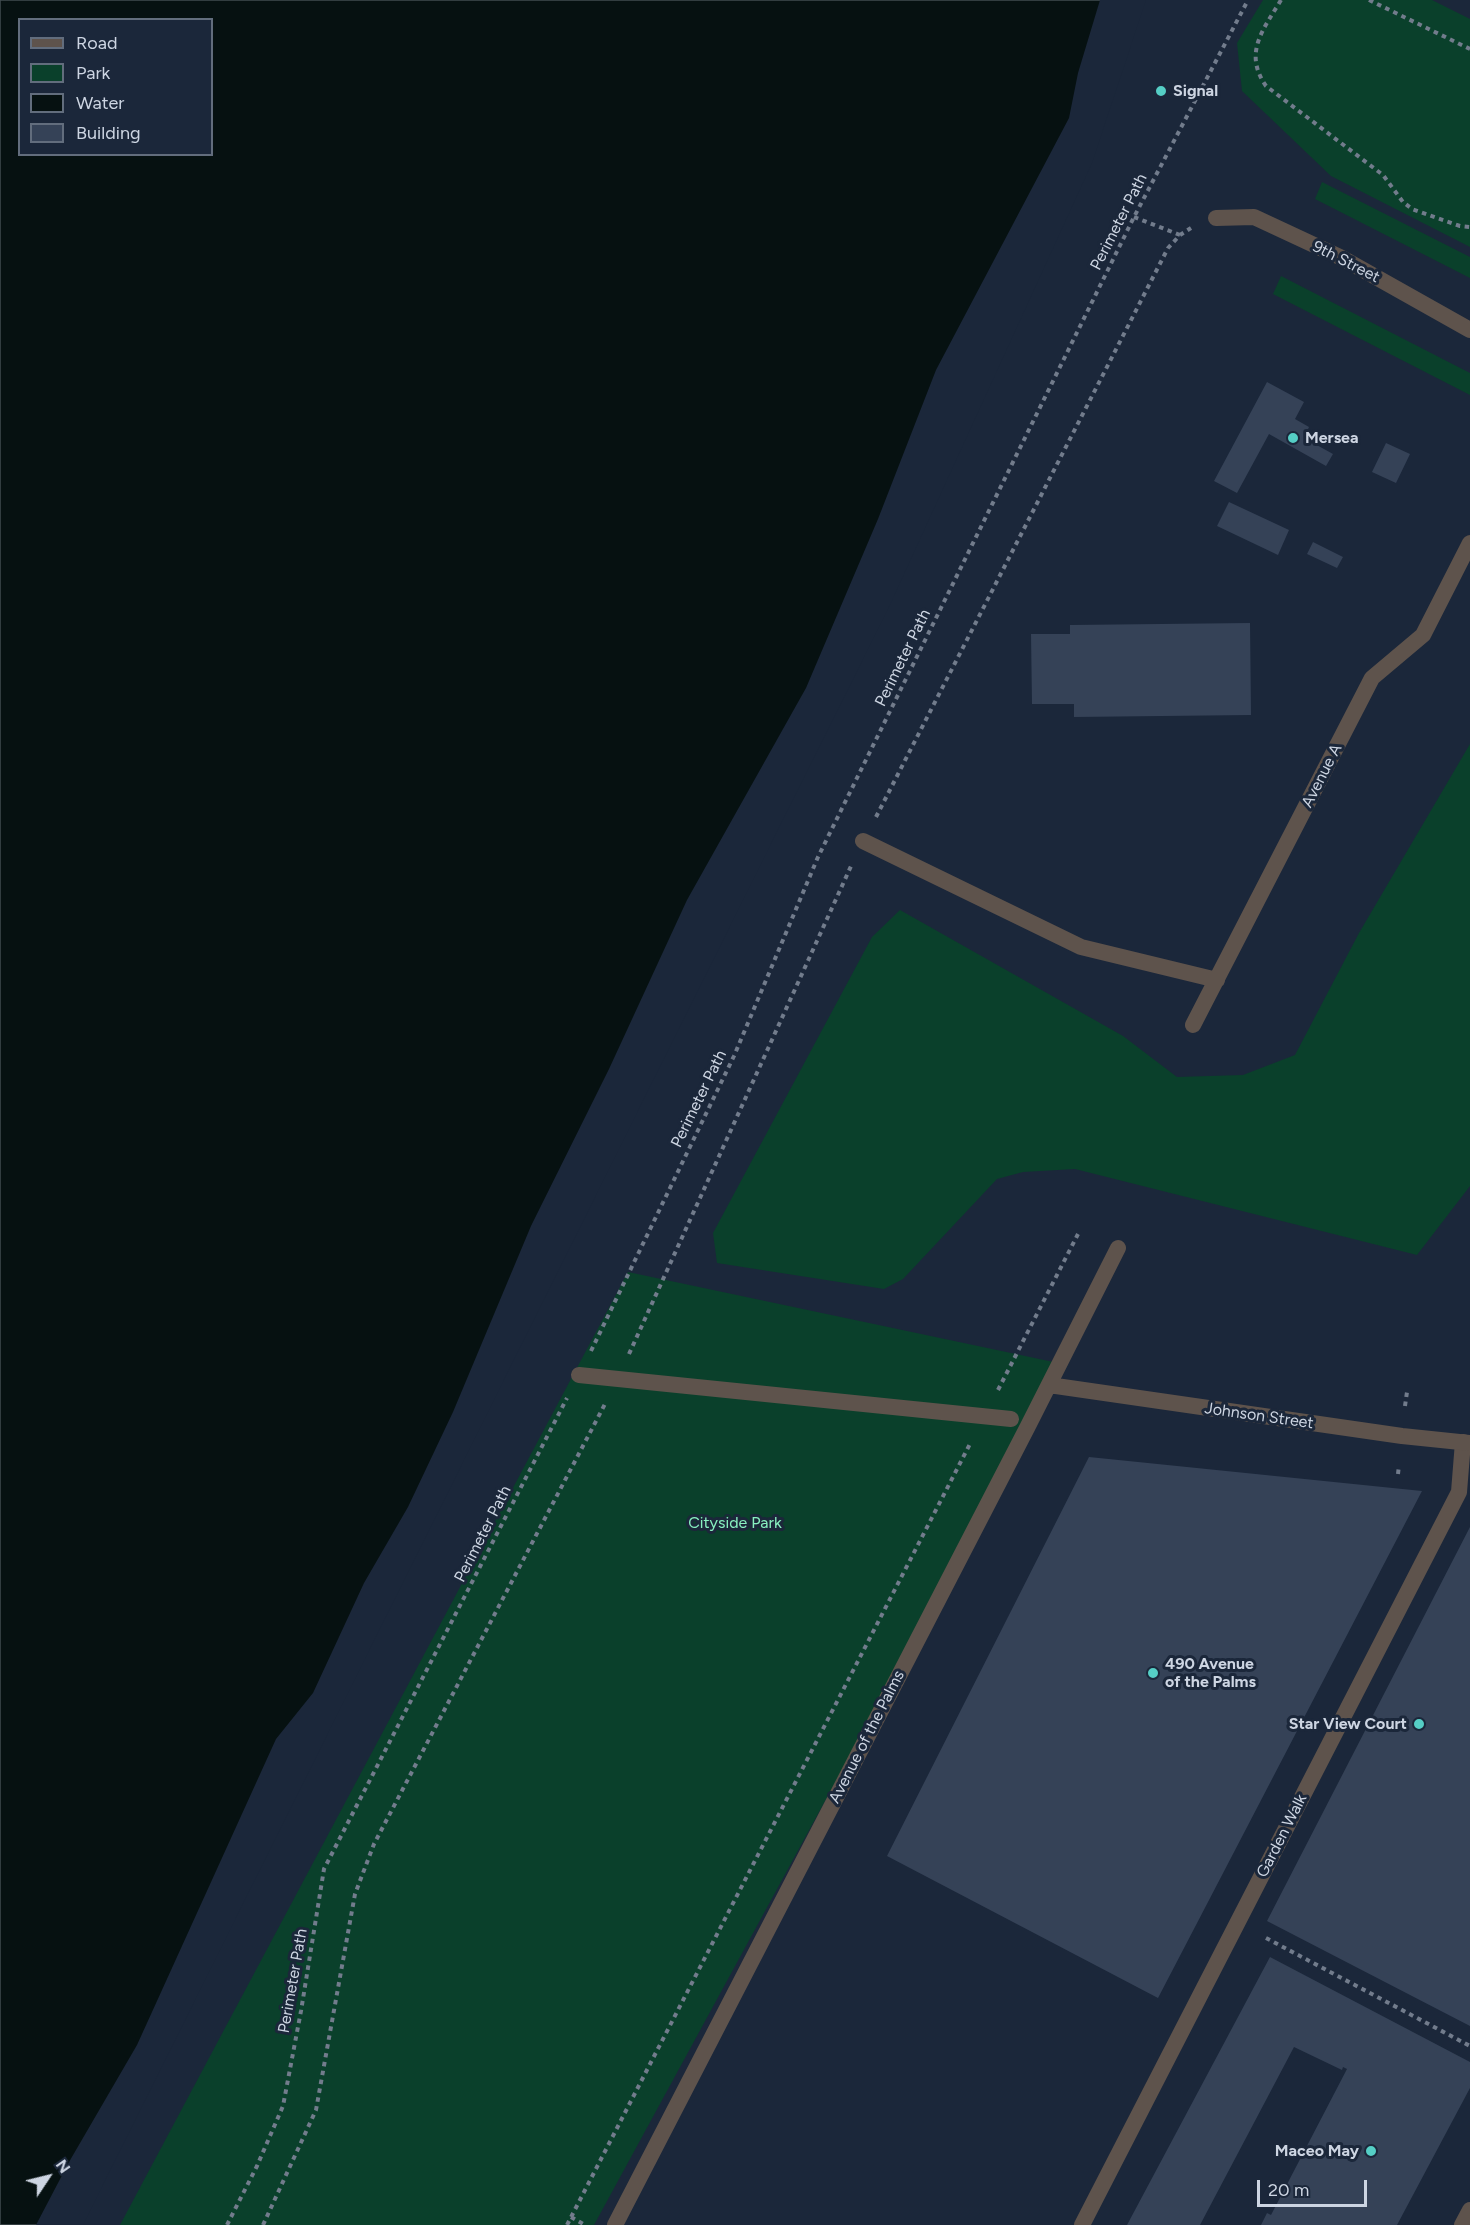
<!DOCTYPE html>
<style>
body{margin:0}
#map{position:relative;width:1470px;height:2225px;overflow:hidden;background:#1b273a;font-family:Figtree,sans-serif}
canvas{display:block}
.legend{position:absolute;left:18px;top:18px;width:195px;height:138px;box-sizing:border-box;background:#1b273a;border:2px solid #626d7d;margin:0;padding:8px 10px;list-style:none;font-size:18px;color:#cdd5e2}
.legend li{display:flex;align-items:center;gap:12px;height:30px}
.legend b{width:30px;border:2px solid #626d7d}
.north{position:absolute;left:18px;top:2147px;width:60px;height:60px;-webkit-text-stroke:4px #1b273a;paint-order:stroke;rotate:55deg;font-size:16px;font-weight:700;line-height:24px;text-align:center;color:#cdd5e2}
.north::after{content:'';display:block;margin:auto;width:21px;height:27px;background:#cdd5e2;clip-path:polygon(50% 0,100% 100%,50% 72%,0 100%)}
.scale{position:absolute;left:1257px;top:2180px;width:110px;height:27px;box-sizing:border-box;border:3px solid #cdd5e2;border-top:0;padding-left:8px;font-size:18px;line-height:21px;white-space:nowrap;color:#cdd5e2;-webkit-text-stroke:4px #1b273a;paint-order:stroke}
</style>
<div id="map">
<canvas width="1470" height="2225"></canvas>
<ul class="legend">
<li><b style="height:8px;background:#5e534c"></b>Road</li>
<li><b style="height:16px;background:#0a402b"></b>Park</li>
<li><b style="height:16px;background:#061111"></b>Water</li>
<li><b style="height:16px;background:#354257"></b>Building</li>
</ul>
<div class="north">N</div>
<div class="scale">20 m</div>
</div>
<script>
const g = document.querySelector('canvas').getContext('2d');
g.lineJoin = 'round';
function paint(path, color) { g.fillStyle = color; g.fill(path, 'evenodd'); }
function stroke(path, color, width, dash) { g.strokeStyle = color; g.lineWidth = width; g.lineCap = dash ? 'butt' : 'round'; g.setLineDash(dash || []); g.stroke(path); }
function write(font, color, halo, rows, align = 'center') {
  g.font = font + ' Figtree,sans-serif'; g.lineWidth = 6; g.setLineDash([]); g.textBaseline = 'middle'; g.strokeStyle = halo; g.fillStyle = color; for (const [text, x, y, turn = 0] of rows) {
    g.save(); g.translate(x, y); g.rotate((+turn || 0) * Math.PI / 180); g.textAlign = isNaN(turn) ? turn : align; if (halo) g.strokeText(text, 0, 0); g.fillText(text, 0, 0); g.restore();
  }
}
paint(new Path2D(`
 M1263,0H1432L1470,19V247L1331,176L1242,91L1237,43Z
 M1322,182L1470,257V278L1315,199Z
 M1281,276L1470,373V395L1273,294Z
 M1470,744V1186L1417,1255L1075,1169L1023,1172L997,1179L903,1279L884,1289L717,1263L713,1233L872,937L900,910L1123,1036L1177,1077L1243,1075L1295,1055L1359,933Z
 M628,1272L1063,1364L594,2225H120Z`), '#0a402b');
const water = new Path2D(`
 M0,0H1143L80,2225H0ZM20,20H212V154H20Z`);
paint(water, '#061111');
stroke(water, '#424c50', 1.5);
paint(new Path2D(`
 M1100,0H1146L1092,163L888,609L83,2225H36L69,2162L137,2045L276,1739L313,1693L364,1583L408,1507L453,1412L531,1226L609,1069L687,900L806,688L878,519L936,370L1069,118L1078,73Z`), '#1b273a');
paint(new Path2D(`
 M1267,382L1304,402L1295,419L1309,427L1304,438L1333,454L1326,466L1269,434L1237,493L1214,481Z
 M1386,443L1410,454L1396,483L1372,472Z
 M1229,502L1289,530L1278,555L1217,526Z
 M1313,542L1343,557L1337,568L1307,554Z
 M1250,623L1251,715L1074,717V704H1032L1031,634H1070V625Z
 M1089,1457L1422,1491L1158,1998L887,1856Z
 M1470,1527V2026L1267,1921Z
 M1270,1957L1470,2062V2088L1397,2225H1261L1267,2213L1271,2215L1347,2069L1343,2067L1342,2070L1294,2047L1200,2225H1127Z`), '#354257');
stroke(new Path2D(`
 M1281,0C1263,30 1243,53 1266,86L1383,175L1403,202L1412,209L1460,226L1470,227
 M1369,0L1470,49
 M1134,217L1180,235
 M876,817L1168,248L1180,235L1191,228
 M591,1351L734,1056L818,857L1134,217L1248,0
 M629,1354L852,864
 M998,1390L1078,1234
 M1405,1406L1407,1392
 M1398,1474L1399,1465
 M1266,1938L1470,2046
 M571,2217L585,2225
 M227,2225L257,2166L283,2106L301,2011L324,1869L567,1398
 M263,2225L316,2110L355,1894L374,1844L605,1404
 M567,2225L971,1442`), '#727c8c', 4, [4.5, 4.5]);
stroke(new Path2D(`
 M863,841L1081,947L1217,980
 M1193,1025L1372,678L1423,635L1470,543`), '#5e534c', 16);
stroke(new Path2D(`
 M579,1375L1011,1419
 M1082,2225L1459,1492L1463,1442`), '#5e534c', 16);
stroke(new Path2D(`
 M1049,1385L1402,1436L1470,1443
 M615,2225L1027,1428L1118,1248`), '#5e534c', 16);
stroke(new Path2D(`
 M1216,218L1254,217L1342,258L1470,330
 M1462,2225L1470,2210`), '#5e534c', 16);
for (const [x, y, r, color] of [
 [1161,91,6,"#55cec5"],
 [1293,438,6,"#55cec5"],
 [1153,1673,6,"#55cec5"],
 [1419,1724,6,"#55cec5"],
 [1371,2151,6,"#55cec5"]
]) { const dot = new Path2D(); dot.arc(x, y, r, 0, 2 * Math.PI); g.fillStyle = color; g.fill(dot); stroke(dot, '#1b273a', 2); }
write('bold 16px', '#cdd5e2', '#1b273a', [
 ["Signal",1173,91],
 ["Mersea",1305,438],
 ["490 Avenue",1165,1664],
 ["of the Palms",1165,1682],
 ["Star View Court",1407,1724,"right"],
 ["Maceo May",1359,2151,"right"]
], 'left');
write('16px', '#cdd5e2', '#1b273a', [
 ["Perimeter Path",1119,222,-63],
 ["9th Street",1346,262,27],
 ["Perimeter Path",903,658,-64],
 ["Avenue A",1322,776,-63],
 ["Perimeter Path",699,1099,-64],
 ["Johnson Street",1259,1416,8],
 ["Perimeter Path",483,1534,-63],
 ["Avenue of the Palms",867,1737,-63],
 ["Garden Walk",1282,1836,-63],
 ["Perimeter Path",293,1981,-80]
]);
write('16px', '#88f0c0', '#1b273a', [
 ["Cityside Park",735,1523]
]);
</script>
